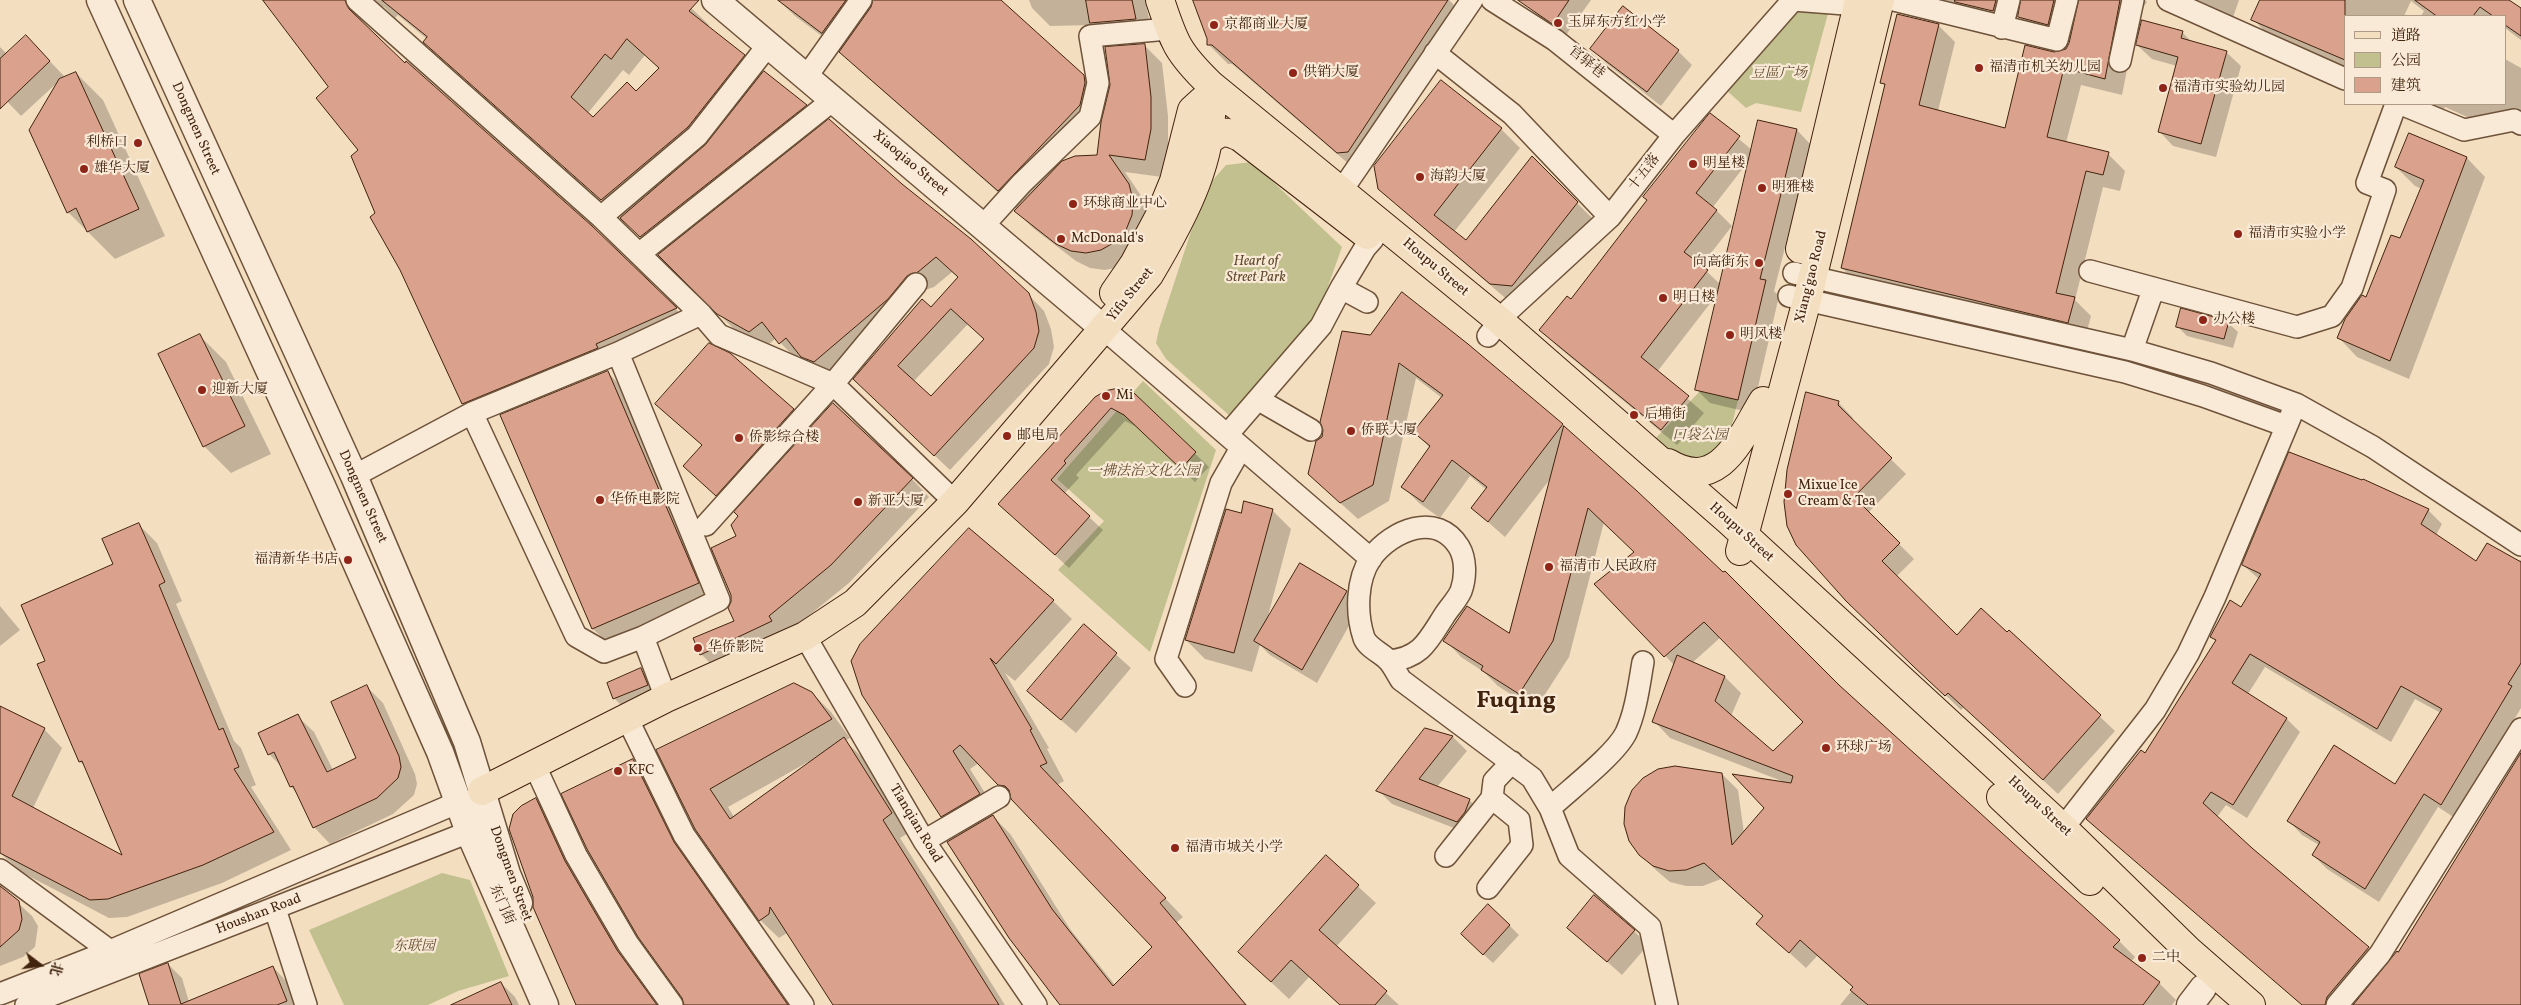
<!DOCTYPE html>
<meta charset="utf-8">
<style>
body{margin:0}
#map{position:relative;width:2521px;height:1005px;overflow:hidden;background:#f4dec0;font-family:Vollkorn,"Noto Serif SC",serif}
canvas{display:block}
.legend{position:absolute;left:2344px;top:15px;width:162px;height:90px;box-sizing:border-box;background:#f8ead6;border:1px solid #af9a86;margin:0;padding:6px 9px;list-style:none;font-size:15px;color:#42230e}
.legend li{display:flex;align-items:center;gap:10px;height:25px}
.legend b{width:25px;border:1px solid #af9a86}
.north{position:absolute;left:15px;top:940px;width:50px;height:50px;-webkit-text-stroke:4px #f8ead6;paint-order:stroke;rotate:105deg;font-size:14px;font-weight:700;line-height:20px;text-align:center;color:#42230e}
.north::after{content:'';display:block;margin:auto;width:18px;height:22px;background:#42230e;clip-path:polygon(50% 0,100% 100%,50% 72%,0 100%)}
</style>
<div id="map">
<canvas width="2521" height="1005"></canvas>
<ul class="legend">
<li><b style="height:6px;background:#f4dec0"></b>道路</li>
<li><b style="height:14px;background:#c1c08e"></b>公园</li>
<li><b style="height:14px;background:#daa18c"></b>建筑</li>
</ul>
<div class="north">北</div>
</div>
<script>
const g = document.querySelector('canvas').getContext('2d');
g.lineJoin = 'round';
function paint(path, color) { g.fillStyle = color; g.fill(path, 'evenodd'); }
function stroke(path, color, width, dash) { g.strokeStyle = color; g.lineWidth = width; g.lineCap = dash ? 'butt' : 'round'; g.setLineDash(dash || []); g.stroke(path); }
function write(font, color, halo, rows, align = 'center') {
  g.font = font + ' Vollkorn,"Noto Serif SC",serif'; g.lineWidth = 4.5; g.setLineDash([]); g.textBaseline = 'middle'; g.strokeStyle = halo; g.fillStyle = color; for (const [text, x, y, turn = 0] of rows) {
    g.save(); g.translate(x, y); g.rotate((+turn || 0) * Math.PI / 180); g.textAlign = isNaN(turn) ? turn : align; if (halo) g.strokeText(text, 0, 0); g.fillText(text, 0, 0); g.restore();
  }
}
paint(new Path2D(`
 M1797,5L1829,10L1801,112L1756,103L1746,108L1724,88Z
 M1252,162L1342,247L1315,323L1230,416L1166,359L1156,343L1159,329L1202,198L1212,181L1226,165Z
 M1143,381L1216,450L1150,652L1058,570L1104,521L1057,479Z
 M1700,391L1738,400L1726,449L1689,466L1655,439Z
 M442,873L470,880L509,976L458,991L428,1005H344L309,930Z`), '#c1c08e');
paint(new Path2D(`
 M264,0H683L709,25L707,27L744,56L763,74L806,106L825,124L1028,294L1044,311L1051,329L1054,347L1049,364L950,470L870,395L931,308L959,278L952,272L934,287L922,291L830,377L818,372L801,354L796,359L776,338L766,347L734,329L620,216L442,59L424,42L427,39L398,15L395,18L384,7L371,5L364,9L362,22L405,64L592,227L693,326L480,421L463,403L376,213L360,150L329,87ZM645,55L660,69L636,93L593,118L588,113L623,70L629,75ZM968,324L985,340L931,398L913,382Z
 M778,0H998L1101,94L1098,123L1058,164L1075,158L1098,156L1144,45L1162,63L1168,116V148L1162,177L1125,172L1146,203L1150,218L1120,267L1105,270L1090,268L1076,261L1033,228L1016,211L1017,209L859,70L842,51L795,16Z
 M1029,0H1145L1153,37L1109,41L1094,25L1050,26L1032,8Z
 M1195,0H1449L1467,18L1357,171L1232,64H1228L1209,45V39Z
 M1538,0H1591L1566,35L1544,21L1532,9Z
 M1915,0H2145L2147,2L2138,15L2122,95L2081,85L2066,143L2108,154L2125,171L2120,191L2103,187L2075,300L2091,316L2085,339L1859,285L1842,268L1886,87L1881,82L1938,25L1955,42L1938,111L2006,129L2055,53L2067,50L2079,7L2075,8L2065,41L2036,34L2019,17L2021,7L2017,9L2010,28Z
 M2186,0H2239L2231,23Z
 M2261,0H2507L2521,10V40L2505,28V16H2421L2424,11L2411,1L2404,16H2345V70L2270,37L2253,19Z
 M1623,8L1678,51L1692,65L1661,106L1606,63L1592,49Z
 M2182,32L2192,42L2226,52L2241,66L2216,157L2173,146L2159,131L2177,66L2152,59L2137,45Z
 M0,47L7,54L40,51L64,76L59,80L76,73L103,100L165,236L115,259L68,212L59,81L21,116L0,94Z
 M2505,59L2521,68V113L2498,131L2445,107L2440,116L2401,104H2505Z
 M1441,82L1501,129L1520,148L1454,232L1466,242L1532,158L1596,222L1531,304L1510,302L1399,207L1379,188Z
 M1710,115L1752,150L1797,130L1811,145L1774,291L1779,296L1752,413L1710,403L1696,389L1719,292L1657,372L1704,413L1677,445L1557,346L1541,330L1571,300L1649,200ZM1750,159L1721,285L1701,266L1732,226L1713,207Z
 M2409,135L2467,158L2485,177L2409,379L2357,357L2339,338L2367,298L2401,240L2422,189L2415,186L2396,167Z
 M2228,323L2238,332L2233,348L2187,336L2177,326Z
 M1343,332L1468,345L1563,425L1839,687L2119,941L2135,957L2131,962L2159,983L2176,1000L2172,1005H1840L1854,988L1817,956L1806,968L1758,924L1764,917L1721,879L1703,886H1686L1670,882L1657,871L1640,854L1722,774L1738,790L1744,833L1787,783L1670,738L1654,721L1675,666L1596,584L1635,552L1604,522L1569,657L1535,710L1498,686L1484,672L1461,657L1445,640L1509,635L1551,478L1505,537L1472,508L1487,490L1470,476L1440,518L1419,503L1403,487L1430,448L1415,432L1442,398L1416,378L1389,501L1358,519L1326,490L1323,437ZM1721,637L1804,722L1773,753L1731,716L1741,693L1725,677L1692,663Z
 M199,335L226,362L271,454L231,473L204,446Z
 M607,372L626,391L717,602L612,647L593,629L502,416Z
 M1120,390L1133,394L1209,467L1195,482L1139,428L1125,421L1076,475L1079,478L1064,494L1103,530L1069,568L999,504Z
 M1838,402L1853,418L1852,421L1906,474L1868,513L1914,559L1896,577L1957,637L2007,634L2009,631L2115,731L2058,794L1964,707L1961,710L1847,600Z
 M793,410L807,424L731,509L699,480L703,446L671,418Z
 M912,479L929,497L849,583L786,634L719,672L701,654L736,621Z
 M1272,510L1291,529L1267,620L1346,592L1360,606L1317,683L1270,655L1260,645L1252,672L1205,659L1186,640L1242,514Z
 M2428,510L2442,524L2436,535L2477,563L2521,560V708L2455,818L2438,807L2379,902L2327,869L2313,855L2319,845L2302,835L2289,821L2396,785L2441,713L2415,699L2391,742L2265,667L2248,694L2287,719L2300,732L2247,818L2226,805L2217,817L2382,962L2348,1005H2302L2088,819L2145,755L2216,641L2212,636L2241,609L2259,579L2243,565Z
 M138,524L157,543L182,601L176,604L234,741L241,748L256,785L251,787L291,850L222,883L127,917L109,918L23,873L0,853V709L44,729L62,748L33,808L124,858L87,768L80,762L39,665L47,662L115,565Z
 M970,530L1053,601L1072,619L1015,681L1005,673L1049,748L1047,749L1064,781L1057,785L1183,917L1177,922L1247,1005H1062L961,835L942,816L863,695L853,661ZM979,763L1154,947L1115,985L1070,929L1011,835L992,815L997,812L970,769Z
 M0,606L20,630L0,646Z
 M1084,626L1131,668L1076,733L1043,705Z
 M641,670L650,679L656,694L624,708L615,699L608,684Z
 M366,686L383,703L415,774L417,784L414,795L393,814L330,844L314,827L298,794L291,787L282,767L269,754L260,733L297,716L314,732L333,770L358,759Z
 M812,693L831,712L850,738L845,741L862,757L910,832L900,838L1005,1005H834L787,933L779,938L760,920L658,750ZM808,762L809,763L734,817L728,807Z
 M1426,730L1453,737L1467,751L1437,787L1469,800L1484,814L1472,835L1392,804L1378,790Z
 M633,760L651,779L792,1005H684Z
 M536,800L554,818L660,1005H576Z
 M1326,857L1376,903L1336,947L1399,1005H1340L1309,977L1289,999L1257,969Z
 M0,886L32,916L38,926L35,947L23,957L0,966Z
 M1509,925L1519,935L1493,963L1472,944Z
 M1568,927L1634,931L1648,945L1622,975Z
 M168,964L182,978L189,1002L273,967L286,981L296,1005H150Z
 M501,983L515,997L519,1005H468Z`), '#0003');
const building = new Path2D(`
 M263,0H345L349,9L405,63L406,61L592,226L677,308L596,344L598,348L462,404L400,270L370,217L375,213L351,156L358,150L316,98L328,87Z
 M382,0H699L689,11L745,55L688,127L601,200L423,42L427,37ZM627,39L659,68L636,91L627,82L593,117L571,97L605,54L611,59Z
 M778,0H846L822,33Z
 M873,0H1001L1084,75L1085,83L1080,105L998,191L839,52L871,7Z
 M1086,0H1132L1136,19L1090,23Z
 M1193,0H1448L1348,152L1337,153L1212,45H1207V39Z
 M1518,0H1569L1553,24Z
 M1955,0H1996L1993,11L1955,2Z
 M2021,0H2054L2048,25L2018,17Z
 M2079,0H2120L2105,79L2064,68L2047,137L2109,152L2103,175L2086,171L2056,293L2075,297L2068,323L1841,268L1885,84L1880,83L1897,14L1939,24L1919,105L2005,128L2025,45L2054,52L2066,49L2069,43Z
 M2260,0H2345V60L2251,20Z
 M2415,0H2509L2521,8V36L2505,25V16H2493L2480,7L2473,16H2437Z
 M1623,6L1679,50L1647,92L1590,49Z
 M2142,20L2183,31L2181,38L2227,51L2201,144L2158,132L2178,57L2136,45Z
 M26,35L50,61L0,109V59Z
 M1145,44L1151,97V129L1145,160L1109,155L1129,184L1133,200L1132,215L1126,230L1115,242L1101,250L1086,253L1071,251L1056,244L1014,211L1062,161L1075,156L1097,155L1101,122L1110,85L1105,47Z
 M764,71L807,105L640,237L620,218L705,145Z
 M76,72L139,209L87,232L76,208L67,213L29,130L59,79Z
 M1441,80L1502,128L1434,215L1466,240L1532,156L1578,202L1512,286L1490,284L1378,189L1374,166Z
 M1710,113L1740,136L1696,193L1717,210L1684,252L1708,270L1641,357L1689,396L1661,430L1539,330L1567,296L1571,299L1647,200L1643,197Z
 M829,119L902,184L971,239L1029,293L1036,312L1039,331L1034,348L934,456L853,379L922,299L931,307L958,277L936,257L918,272L907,276L888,299L814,362L801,357L786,338L779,344L762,322L749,332L717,314L658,255ZM951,309L984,339L931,396L898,366Z
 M1758,120L1797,129L1760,279L1766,280L1738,400L1695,390Z
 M2409,133L2467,157L2390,361L2337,338L2345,319L2362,295L2366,297L2391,235L2400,238L2424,180L2395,167Z
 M1402,292L1468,344L1563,424L1488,522L1471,508L1487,487L1452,460L1423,502L1401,487L1430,446L1413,432L1443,395L1399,363L1373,485L1340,503L1308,474L1316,441L1322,437L1323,430L1320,422L1342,331L1370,335Z
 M2181,308L2229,321L2224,339L2176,327Z
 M200,334L245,426L203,447L158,354Z
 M709,343L730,353L794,409L716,496L683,466L702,445L655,404Z
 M608,371L699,583L592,629L500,415Z
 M1120,388L1134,393L1196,452L1181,469L1124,415L1111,408L1064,461L1066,463L1051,480L1090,516L1055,555L998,504L1095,397L1105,391Z
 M1806,392L1839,401L1838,405L1892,458L1854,497L1900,543L1882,561L1957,635L1981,608L2007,632L2009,630L2101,715L2043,780L1948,693L1945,696L1913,666L1846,601L1796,545L1787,526L1784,502L1787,470Z
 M833,403L913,478L831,565L769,616L772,621L700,655L693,638L734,621L728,608L731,602V595L711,548L736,536L731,525L738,516L734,512Z
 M1564,426L1637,491L1723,572L1725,571L1839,685L2120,940L2113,947L2160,982L2143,1005H1868L1850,990L1853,987L1800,940L1789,953L1756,924L1763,916L1704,863L1686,870L1669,871L1653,866L1639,855L1629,841L1624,824L1625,807L1632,790L1643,778L1658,769L1675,766L1722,773L1732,845L1764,808L1732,774L1791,783L1793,776L1652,722L1677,655L1725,676L1715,701L1773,751L1803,722L1704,622L1664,657L1594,584L1634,552L1588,508L1553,641L1519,694L1481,670L1483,666L1443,641L1467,606L1509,633Z
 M2289,452L2362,480L2363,479L2429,509L2421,524L2476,561L2487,543L2521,562V663L2508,684L2512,686L2441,805L2424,794L2365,889L2312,855L2320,842L2287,821L2334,745L2395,784L2442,709L2401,686L2377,729L2250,654L2232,683L2287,718L2233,805L2211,792L2203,803L2252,848L2369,947L2327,997L2325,1005H2302L2086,819L2141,750L2145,753L2216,640L2210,637L2230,600L2241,607L2261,574L2242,565Z
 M1244,501L1273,509L1234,653L1185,640L1226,509L1241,513Z
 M139,523L165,582L159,585L219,730L223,728L239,767L234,769L274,832L203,865L108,899L90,900L0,853V706L45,728L12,796L122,855L82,761L79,762L37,664L45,661L21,605L113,564L102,539Z
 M969,528L1054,600L996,664L990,658L1032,729L1030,730L1047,763L1040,766L1166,898L1160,903L1246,1005H1060L1009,938L947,842L993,815L1052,909L1113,986L1152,947L1011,799L1009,790L1005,786L998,785L960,745L953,751L980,794L941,817L862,695L851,661L860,644Z
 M1300,563L1347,591L1302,670L1254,641Z
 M1084,624L1117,653L1061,720L1027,691Z
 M641,668L648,685L613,699L607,683Z
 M794,683L812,692L832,719L710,789L730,819L844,737L892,813L883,820L999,1005H833L770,907L769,914L759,921L695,829L656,750Z
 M367,685L399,756L401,767L398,778L377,798L313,828L293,786L290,787L274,752L268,755L258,733L298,714L327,772L356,758L331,702Z
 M1425,728L1453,736L1419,779L1470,799L1465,812L1457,822L1376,791Z
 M2521,753V1005H2353L2397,951L2398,952Z
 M633,759L674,842L788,1005H684L682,998L638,937L587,849L561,794Z
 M536,798L565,861L617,950L657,1005H576L533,907V897L509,829L513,814L521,806Z
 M1326,855L1359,885L1319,930L1387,991L1375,1005H1340L1291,960L1271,982L1238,952Z
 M0,886L19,901L22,919L19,930L0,947Z
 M1594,895L1635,930L1607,962L1567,928Z
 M1488,904L1510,925L1483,955L1461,934Z
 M168,963L181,1004L273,966L287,1001L277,1005H149L139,974Z
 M501,982L512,1005H451Z`);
paint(building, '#daa18c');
stroke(building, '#42230e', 1);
const minor = new Path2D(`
 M357,0L601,217L701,314L719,335L833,384L955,502
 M1492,0L1555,40L1674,135
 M1793,0L1858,5
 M1894,0L2057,40L2067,0
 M2168,0L2345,79
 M2002,28L2009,0
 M1435,53L1512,114L1610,217
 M2120,61L2133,0
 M807,76L861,0
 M2401,104L2464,130L2514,120L2521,124
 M1342,190L1472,0
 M601,217L697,136L769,44
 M983,226L1021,184L1090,117L1098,83L1090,36L1168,29
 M639,254L833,100
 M2090,271L2297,327L2332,316L2352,288L2385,190L2367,183L2396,104
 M1794,273L2132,350L2211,373L2296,404L2373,447L2521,545
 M1341,288L1365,248L1373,239
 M1789,296L2125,372L2203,396L2286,426
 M1104,329L1371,559
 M1488,336L1509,310L1610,217L1674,135L1793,0
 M2132,350L2153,290
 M1259,400L1311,430
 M472,413L576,636L604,652L643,637L719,600L618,353
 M1227,435L1321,326L1341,288L1367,302
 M354,476L472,413L618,353L701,314
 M706,525L833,384L916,284
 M805,636L924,841L1036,1005
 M643,637L666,698
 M1389,661C1421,658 1428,641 1444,616C1449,608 1457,600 1461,591C1466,577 1466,559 1459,547C1437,511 1392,530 1371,558C1356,580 1356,614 1364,638C1368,648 1382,653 1389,661C1394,667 1397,674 1401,680L1532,778L1550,808L1569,856L1650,927L1667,1005
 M1185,686L1166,659L1221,483L1241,448
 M627,718L684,835L803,1005
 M534,764L576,855L628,944L672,1005
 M1550,808C1569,790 1615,755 1626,733C1636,711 1639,685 1643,662
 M2063,828L2155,710L2188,654L2215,597L2292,413
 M924,841L999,797
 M1446,856L1492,798L1494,781L1512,762
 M0,870L110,951L116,959
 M1488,888L1522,845L1519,820L1492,798
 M275,909L306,1005
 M0,994L110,951L459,802
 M26,1005L482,827
 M2337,1005L2380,954L2521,729`);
const tertiary = new Path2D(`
 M100,0L322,486L440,752L469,832L545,1005
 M137,0L354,476L467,742L507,874L519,903
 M715,0L1104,329
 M2190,1005L2203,988`);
const primary = new Path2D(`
 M1160,0C1174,42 1177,52 1210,84L1500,321L1729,521L2063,828L2188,950L2251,1005
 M1208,141C1221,131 1224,130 1240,137L1367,235
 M1800,249L1859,0
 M1114,293L1134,264L1160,215L1174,181L1192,110L1203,100L1217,98L1226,101
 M1668,463C1720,494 1741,437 1763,401
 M1740,551L1807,300L1880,0
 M482,791L666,698L805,636L855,603L955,502L1149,275C1183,218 1219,153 1210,84
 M2001,797L2090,881`);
stroke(minor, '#6e523a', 24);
stroke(tertiary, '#6e523a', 29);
stroke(primary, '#42230e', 30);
stroke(minor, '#f8ead6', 21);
stroke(tertiary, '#f8ead6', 26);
stroke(primary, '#f4dec0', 28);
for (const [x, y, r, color] of [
 [1558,23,5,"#8f2418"],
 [1214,25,5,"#8f2418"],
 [1979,68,5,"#8f2418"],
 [1293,73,5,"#8f2418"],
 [2163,88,5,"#8f2418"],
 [138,143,5,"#8f2418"],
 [1693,164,5,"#8f2418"],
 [84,169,5,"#8f2418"],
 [1420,177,5,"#8f2418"],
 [1762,188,5,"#8f2418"],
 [1073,204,5,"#8f2418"],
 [2238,234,5,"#8f2418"],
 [1061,239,5,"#8f2418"],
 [1759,263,5,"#8f2418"],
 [1663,298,5,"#8f2418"],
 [2203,320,5,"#8f2418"],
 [1730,335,5,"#8f2418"],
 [202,390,5,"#8f2418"],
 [1106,396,5,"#8f2418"],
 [1634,415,5,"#8f2418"],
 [1351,431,5,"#8f2418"],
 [1007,436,5,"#8f2418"],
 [739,438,5,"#8f2418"],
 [1788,494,5,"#8f2418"],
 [600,500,5,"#8f2418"],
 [858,502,5,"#8f2418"],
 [348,560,5,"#8f2418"],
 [1549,567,5,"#8f2418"],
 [698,648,5,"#8f2418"],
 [1826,748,5,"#8f2418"],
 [618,771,5,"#8f2418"],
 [1175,848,5,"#8f2418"],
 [2142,958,5,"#8f2418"]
]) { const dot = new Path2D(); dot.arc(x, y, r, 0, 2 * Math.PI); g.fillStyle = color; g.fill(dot); stroke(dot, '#f8ead6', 2); }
write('14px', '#42230e', '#f8ead6', [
 ["玉屏东方红小学",1568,23],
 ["京都商业大厦",1224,25],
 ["福清市机关幼儿园",1989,68],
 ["供销大厦",1303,73],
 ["福清市实验幼儿园",2173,88],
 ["利桥口",128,143,"right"],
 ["明星楼",1703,164],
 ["雄华大厦",94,169],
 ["海韵大厦",1430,177],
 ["明雅楼",1772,188],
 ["环球商业中心",1083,204],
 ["福清市实验小学",2248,234],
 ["McDonald's",1071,239],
 ["向高街东",1749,263,"right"],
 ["明日楼",1673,298],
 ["办公楼",2213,320],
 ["明风楼",1740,335],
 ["迎新大厦",212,390],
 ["Mi",1116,396],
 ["后埔街",1644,415],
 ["侨联大厦",1361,431],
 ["邮电局",1017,436],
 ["侨影综合楼",749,438],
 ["Mixue Ice",1798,486],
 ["Cream & Tea",1798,502],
 ["华侨电影院",610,500],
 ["新亚大厦",868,502],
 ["福清新华书店",338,560,"right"],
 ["福清市人民政府",1559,567],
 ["华侨影院",708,648],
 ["环球广场",1836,748],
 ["KFC",628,771],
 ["福清市城关小学",1185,848],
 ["二中",2152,958]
], 'left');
write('14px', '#42230e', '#f8ead6', [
 ["官驿巷",1586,63,39],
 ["Dongmen Street",195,129,66],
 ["Xiaoqiao Street",910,164,40],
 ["十五落",1645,173,-52],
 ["Houpu Street",1435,268,40],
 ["Xiang'gao Road",1812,277,-76],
 ["Yifu Street",1131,295,-51],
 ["Dongmen Street",362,497,66],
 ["Houpu Street",1741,533,42],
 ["Houpu Street",2039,807,43],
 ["Tianqian Road",915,824,59],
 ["Dongmen Street",510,874,70],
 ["东门街",501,905,66],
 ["Houshan Road",259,915,-21]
]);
write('italic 14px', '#624a2e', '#f8ead6', [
 ["豆區广场",1779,74],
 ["Heart of",1256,262],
 ["Street Park",1256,278],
 ["口袋公园",1700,436],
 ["一拂法治文化公园",1144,472],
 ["东联园",414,947]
]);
write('bold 24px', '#42230e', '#f8ead6', [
 ["Fuqing",1516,703]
]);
</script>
